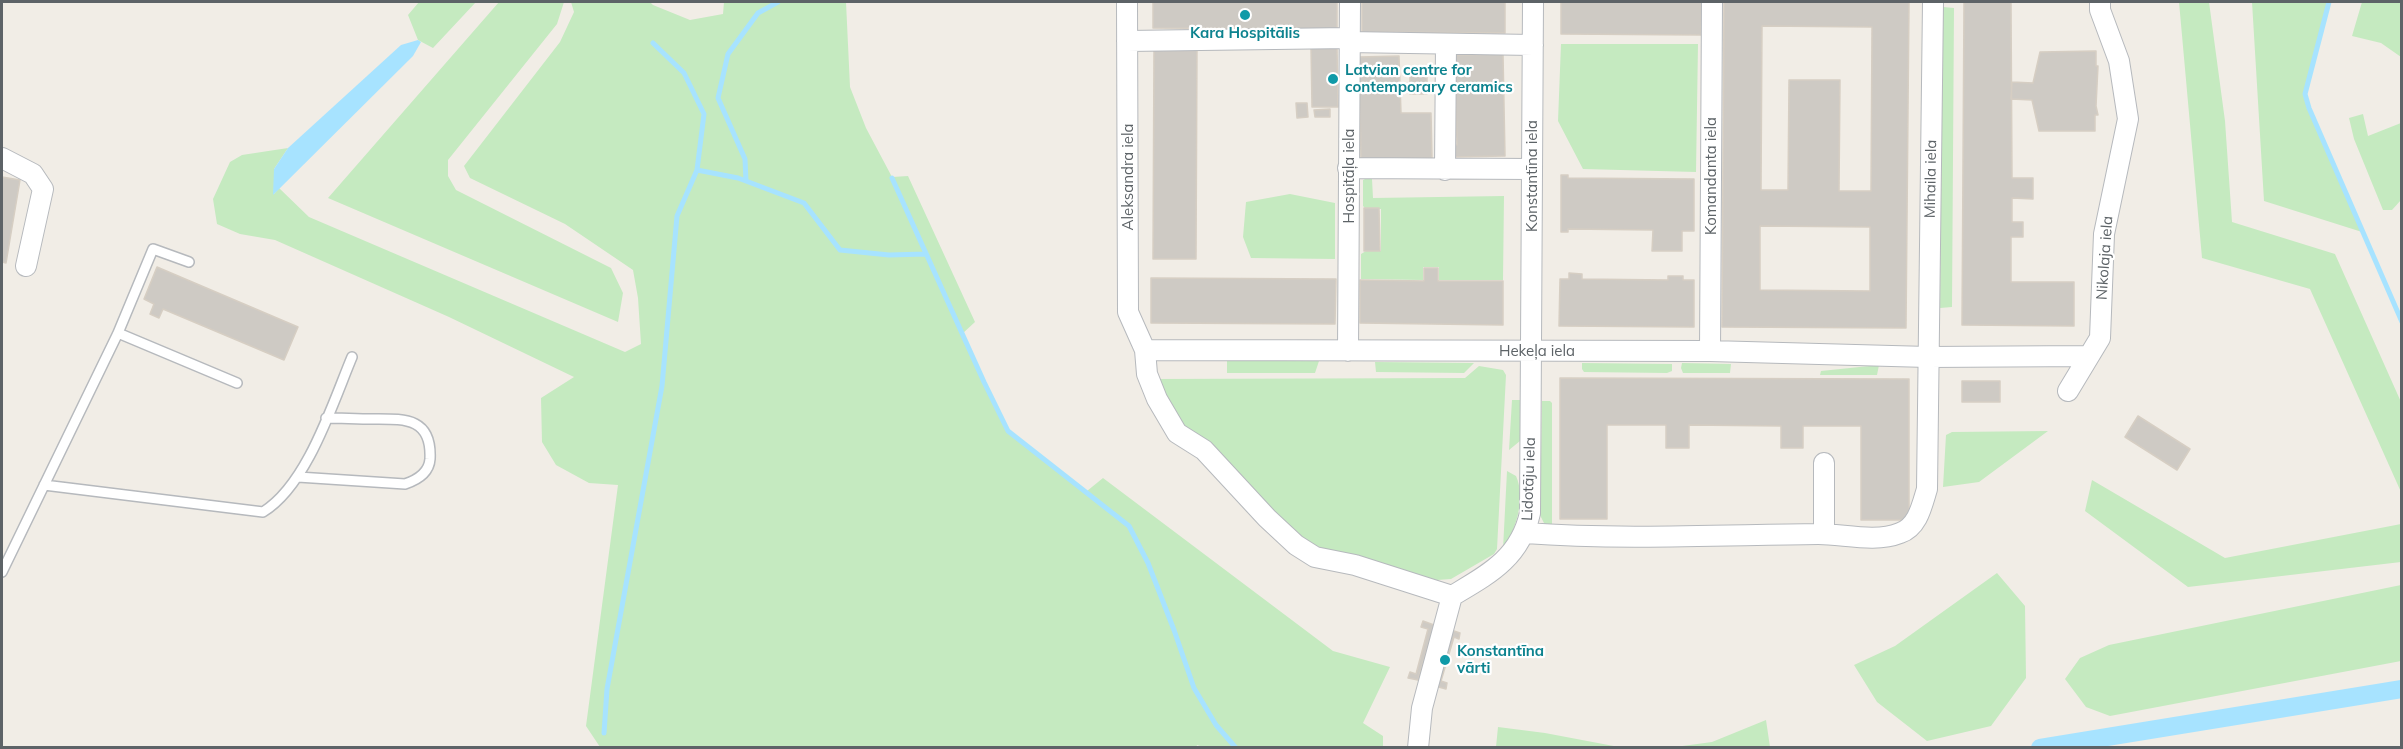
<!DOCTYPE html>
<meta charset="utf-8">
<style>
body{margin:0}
#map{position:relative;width:2403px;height:749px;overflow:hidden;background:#f1ede6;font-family:Mulish,sans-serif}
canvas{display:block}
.frame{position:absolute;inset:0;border:3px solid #5d6367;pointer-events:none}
</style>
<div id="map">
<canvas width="2403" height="749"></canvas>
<div class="frame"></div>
</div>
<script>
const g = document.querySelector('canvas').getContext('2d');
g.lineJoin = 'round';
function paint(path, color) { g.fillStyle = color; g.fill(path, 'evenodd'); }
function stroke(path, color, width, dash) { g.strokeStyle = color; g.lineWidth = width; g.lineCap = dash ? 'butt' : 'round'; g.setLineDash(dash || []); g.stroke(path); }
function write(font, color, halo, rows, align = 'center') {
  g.font = font + ' Mulish,sans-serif'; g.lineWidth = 4.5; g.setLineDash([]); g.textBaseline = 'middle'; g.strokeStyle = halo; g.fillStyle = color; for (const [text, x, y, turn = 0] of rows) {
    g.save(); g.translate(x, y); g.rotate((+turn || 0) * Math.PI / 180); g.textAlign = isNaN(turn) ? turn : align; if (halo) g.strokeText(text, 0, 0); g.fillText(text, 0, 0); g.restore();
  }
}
paint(new Path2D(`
 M419,2H476L433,48L418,40L408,15Z
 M499,2H564L557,24L448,160V176L456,190L611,268L623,293L618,322L328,198Z
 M571,2H650L653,5L690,20L723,14L724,2H846L850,87L866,128L892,177L908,176L975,322L962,334L1008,431L1087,491L1103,478L1333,651L1390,667L1363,723L1383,736V747L1206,748L1197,745L1196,748L600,747L586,726L618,485L589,483L556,465L542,442L541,398L574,377L449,317L275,240L240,234L217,224L213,199L230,162L242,155L288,148L274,169V194L279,188L309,217L625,352L641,344L638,298L633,270L565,224L470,178L464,166L560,42L574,12Z
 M2179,2H2209L2225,121L2232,222L2335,254L2401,402V492L2310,289L2202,258Z
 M2252,2H2329L2305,94L2309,108L2362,232L2264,201Z
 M2362,2H2401V57L2381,43L2352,36Z
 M1943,7L1954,8L1952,307L1940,308Z
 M1561,44H1698L1696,172L1583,169L1558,121Z
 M2363,114L2368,136L2401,123V200L2392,210H2383L2354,139L2349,118Z
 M1367,178L1372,179L1373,198L1504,196L1503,280H1439V267H1423V280L1361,279V254L1366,251H1381V209H1366L1363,206V180Z
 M1290,194L1335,203V259L1251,258L1243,237L1246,202Z
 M1227,361H1319L1315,373H1227Z
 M1375,362L1474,363L1464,373L1376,372Z
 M1582,363L1672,364V371L1667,373L1584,372L1582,369Z
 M1682,363L1731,364L1730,373H1683L1681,368Z
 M1879,365L1877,375H1820L1821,371Z
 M1479,366L1503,370L1506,375L1497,549L1494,554L1451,579L1437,580L1357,560L1305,542L1267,514L1208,440L1183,430L1154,379L1465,378Z
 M1512,400H1521L1520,441L1509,450Z
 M1542,401H1550L1552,403V527L1545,525L1540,515Z
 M2048,431L1979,482L1943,487L1946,435L1952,432Z
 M1507,471L1516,476C1526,498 1516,530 1503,549Z
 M2092,480L2225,558L2401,524V562L2188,587L2085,511Z
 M1997,573L2025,606L2026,678L1991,726L1927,741L1877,702L1854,665L1895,646Z
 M2401,585V661L2110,716L2086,707L2065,679L2080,658L2109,645Z
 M1766,720L1770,747H1675L1712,742Z
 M1498,727L1545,733L1619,747H1496Z`), '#c5eac0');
paint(new Path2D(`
 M418,40L421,42L413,56L273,195L274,169L288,148L401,45Z`), '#a7e3ff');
stroke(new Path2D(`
 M2329,2L2305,94L2309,108L2402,322
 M697,170L738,178L804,203L840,250L889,255L926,254
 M892,178L984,382L1008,431L1129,526L1148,563L1174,630L1194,688L1216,725L1236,748
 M746,181L745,159L718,98L728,54L758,13L778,2
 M604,733L607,689L662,386L677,216L697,170L704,114L684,73L653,43`), '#a7e3ff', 5);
stroke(new Path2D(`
 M2040,748L2402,689`), '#a7e3ff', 18);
const building = new Path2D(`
 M1153,2H1337V29L1153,28Z
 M1362,2H1505V33L1362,32Z
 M1561,2H1702L1701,35L1561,34Z
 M1724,2H1909L1906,328L1722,327ZM1762,26L1872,27L1871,191H1839L1840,80H1789L1788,190H1761ZM1760,226L1870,227V291L1760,290Z
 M1964,2H2011L2012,178H2033V199L2012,198V222H2023V237H2011V282H2074V326L1962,325Z
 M1154,47H1197L1196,259H1153Z
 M1311,48H1337L1338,107H1312Z
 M2096,51V66H2098L2096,106L2098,115H2095V131H2039L2032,100L2011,99L2012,82L2033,83L2040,52Z
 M1503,54L1505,156L1448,157L1447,145H1457L1455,55Z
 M1399,56L1401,113H1431L1432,158L1361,159L1359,57Z
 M1427,72V94H1410V73Z
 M1296,103H1307L1308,117L1297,118Z
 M1330,109V117H1315L1314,110Z
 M1561,175H1568V178L1694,179V231H1682V251H1652L1653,230L1568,229V232H1561Z
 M2,177L20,180L6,263L2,262Z
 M1364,208H1379L1380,251H1364Z
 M157,267L298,327L284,360L163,309L159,318L150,314L154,304L144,299Z
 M1424,268H1438V281H1503V325L1360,323V280L1424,281Z
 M1569,273L1582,274V279L1668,280V276H1683V280H1694V327L1559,326L1560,279H1569Z
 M1151,278L1336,279L1335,324L1151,323Z
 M1560,378L1909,379V520H1861V426H1803V448H1781V426L1689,425V448H1666V425H1607V519H1560Z
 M1962,381H2000V402H1962Z
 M2138,416L2190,449L2177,470L2125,437Z
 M1423,621L1434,625L1418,680L1408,678L1410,672L1416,674L1428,629L1421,627Z
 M1451,630L1460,633L1459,639L1454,637L1441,681L1447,683L1446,689L1435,686Z`);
paint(building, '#cecac4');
stroke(building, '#d6cec3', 1.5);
const service = new Path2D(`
 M118,333L153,249L189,262
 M298,477L405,484C417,480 429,473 430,459C432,417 404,419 373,419C357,419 341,418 326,418
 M44,485L263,512C307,485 332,405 352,357
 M2,572L118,333L237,383`);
const minor = new Path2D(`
 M1127,2L1128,312L1145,350L1147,374L1157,399L1177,433L1204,450L1267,518L1296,545L1315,557L1355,565L1452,596
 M1127,41L1348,38
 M1348,42L1533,45
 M2,158L33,174L43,189L26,266
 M1348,168L1532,169
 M1445,170L1446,44
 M1145,350L1710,351L1928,357L2089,356
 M1348,351L1350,2
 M1710,351L1712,2
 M2068,391L2100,338L2104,234L2128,119L2119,61L2100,10V2
 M1525,533C1622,540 1721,535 1818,534C1844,534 1875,543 1900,533C1918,527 1922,505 1927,489L1933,2
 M1824,534V463
 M1418,748L1422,708L1452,596C1489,574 1520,558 1530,513L1533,2`);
stroke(service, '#b6b9bd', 12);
stroke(minor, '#b6b9bd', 22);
stroke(service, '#fff', 9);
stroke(minor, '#fff', 20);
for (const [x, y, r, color] of [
 [1245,15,6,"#0f9aa8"],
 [1333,79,6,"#0f9aa8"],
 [1445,660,6,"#0f9aa8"]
]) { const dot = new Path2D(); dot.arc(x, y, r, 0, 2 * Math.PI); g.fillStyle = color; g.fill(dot); stroke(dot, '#fff', 2); }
write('bold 15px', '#0d838f', '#fff', [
 ["Kara Hospitālis",1245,33,"center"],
 ["Latvian centre for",1345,70],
 ["contemporary ceramics",1345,87],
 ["Konstantīna",1457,651],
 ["vārti",1457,668]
], 'left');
write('15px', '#5d6367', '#fff', [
 ["Hospitāļa iela",1349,176,-90],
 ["Konstantīna iela",1532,176,-90],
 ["Komandanta iela",1711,176,-90],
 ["Aleksandra iela",1128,177,-90],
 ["Mihaila iela",1931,179,-89],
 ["Nikolaja iela",2105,258,-86],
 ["Hekeļa iela",1537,351],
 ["Lidotāju iela",1529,479,-88]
]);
</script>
